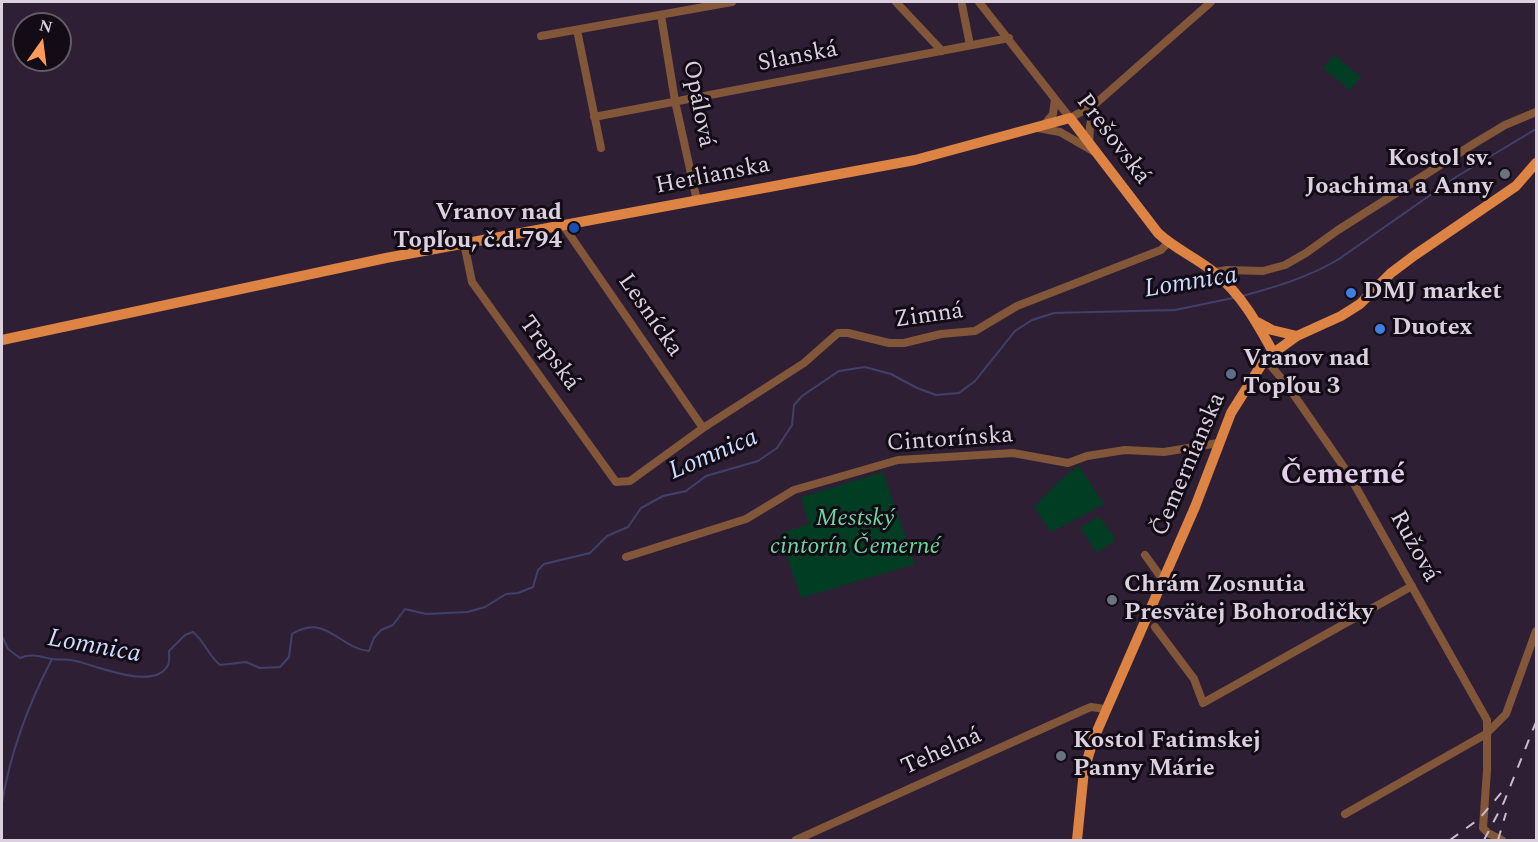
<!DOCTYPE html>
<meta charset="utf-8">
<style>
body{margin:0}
#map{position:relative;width:1538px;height:842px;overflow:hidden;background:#2f1f35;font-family:Spectral,serif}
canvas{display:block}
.frame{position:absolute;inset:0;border:3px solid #dad0de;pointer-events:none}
.north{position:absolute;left:12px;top:12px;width:60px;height:60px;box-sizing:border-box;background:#130c16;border:2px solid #635a66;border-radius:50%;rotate:14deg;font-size:16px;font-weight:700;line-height:24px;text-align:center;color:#dad0de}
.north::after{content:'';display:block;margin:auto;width:21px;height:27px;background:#fe9b58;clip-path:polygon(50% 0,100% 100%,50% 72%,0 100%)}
</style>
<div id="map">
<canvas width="1538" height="842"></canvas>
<div class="frame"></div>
<div class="north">N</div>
</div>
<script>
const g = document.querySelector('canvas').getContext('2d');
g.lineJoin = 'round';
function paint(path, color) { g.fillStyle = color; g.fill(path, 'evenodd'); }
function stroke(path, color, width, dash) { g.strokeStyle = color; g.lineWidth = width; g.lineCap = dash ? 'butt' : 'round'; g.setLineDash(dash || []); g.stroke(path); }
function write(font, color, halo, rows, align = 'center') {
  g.font = font + ' Spectral,serif'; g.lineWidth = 6; g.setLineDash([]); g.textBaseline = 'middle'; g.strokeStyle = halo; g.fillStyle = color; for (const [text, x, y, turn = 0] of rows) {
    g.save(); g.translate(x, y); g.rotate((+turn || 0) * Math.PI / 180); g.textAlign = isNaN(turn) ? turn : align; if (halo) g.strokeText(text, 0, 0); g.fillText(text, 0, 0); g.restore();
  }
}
paint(new Path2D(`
 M1334,55L1361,77L1350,90L1323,68Z
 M1079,466L1104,504L1051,532L1034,507C1049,492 1061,477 1079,466Z
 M883,472L915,564L801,598L779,534L809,524L801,497Z
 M1099,516L1116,540L1097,553L1080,528Z`), '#003d23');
stroke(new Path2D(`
 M1242,296C1276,287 1309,277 1339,259L1456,177L1536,129
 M2,636L8,649L20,658C32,653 41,657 52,659C58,660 65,659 71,660C92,663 154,693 168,665C170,661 169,655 169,651L185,635L193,632C205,642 208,655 220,665L246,662L260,668L280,667L289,657L292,634C327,613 338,648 369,651L374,638L381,630L393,625L405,609L426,614L468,612L485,607L506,594L518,593L533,587L538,570L544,564L590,553L607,536L628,527L641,508L663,496L686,491L706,476L758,461L777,448L792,425L794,405L802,396L839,371L865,367L891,374L917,388L936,395L959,393L975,381L1015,331L1032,320L1054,313L1175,310L1233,298
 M2,803C10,754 29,703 52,659`), '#414069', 2);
stroke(new Path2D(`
 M896,2L942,51
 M979,2L1070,118L1094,105L1211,2
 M962,5L970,45
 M661,15L675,101L697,201
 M577,30L601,148
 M541,36L732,2
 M594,117L1009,38
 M1045,124L1053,114L1055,99
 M1038,128L1060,132L1093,151
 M1089,144L1090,126L1094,105
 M563,225L703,428
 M464,243L472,282L616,482L630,481L703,428L804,363L838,333H848L889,343H904L941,334L975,331L1017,306L1161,250L1168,243
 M1215,272L1227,270L1263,271L1285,265L1306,253L1338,230L1475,143L1505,125L1536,112
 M1265,359L1287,385L1348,473L1487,720V770L1483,828L1488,833L1502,840
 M1145,555L1163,580
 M626,557L746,519L794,490L898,460L1013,453L1068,463L1087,456L1125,450L1164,452L1218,443
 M1155,627L1194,679L1203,703L1412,586
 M1345,814L1486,734L1506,714L1536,631
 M796,840L1086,709L1091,707L1105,709`), '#825639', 8);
stroke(new Path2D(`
 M1257,322L1272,330L1297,336
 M2,340L386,258L915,160L1070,118L1158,233C1175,249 1197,258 1215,273C1241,294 1257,323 1273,352
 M1077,840L1084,770L1094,738L1195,507L1231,413L1265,359L1297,336L1341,316L1360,304L1391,273L1415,255L1516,186L1536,163`), '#dd8343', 10);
stroke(new Path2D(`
 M1450,840L1479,819L1502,792
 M1484,840L1504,802L1536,722
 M1498,840L1506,813`), '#c8bdcc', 2, [10, 10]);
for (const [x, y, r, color] of [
 [1505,174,6,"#6b7280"],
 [574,228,6,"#1a4fb4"],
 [1351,293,6,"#3f7fe0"],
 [1380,329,6,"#3f7fe0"],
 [1231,374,6,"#5c6f8a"],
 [1112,600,6,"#6b7280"],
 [1061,756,6,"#6b7280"]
]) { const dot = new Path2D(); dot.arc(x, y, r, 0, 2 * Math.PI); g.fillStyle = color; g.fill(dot); stroke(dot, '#130c16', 2); }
write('24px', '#dad0de', '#130c16', [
 ["Slanská",798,58,-11],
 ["Opálová",697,104,79],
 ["Prešovská",1112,140,53],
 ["Herlianska",713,177,-11],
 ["Lesnícka",649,316,55],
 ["Zimná",929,317,-8],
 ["Trepská",548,354,54],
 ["Cintorínska",950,441,-4],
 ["Čemernianska",1190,465,-67],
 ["Ružová",1413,547,61],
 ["Tehelná",942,753,-24]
]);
write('bold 24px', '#dad0de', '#130c16', [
 ["Kostol sv.",1493,160,"right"],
 ["Joachima a Anny",1493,188,"right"],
 ["Vranov nad",562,214,"right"],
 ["Topľou, č.d.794",562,242,"right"],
 ["DMJ market",1363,293],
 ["Duotex",1392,329],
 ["Vranov nad",1243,360],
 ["Topľou 3",1243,388],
 ["Chrám Zosnutia",1124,586],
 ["Presvätej Bohorodičky",1124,614],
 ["Kostol Fatimskej",1073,742],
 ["Panny Márie",1073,770]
], 'left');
write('italic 24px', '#6bd79f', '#130c16', [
 ["Mestský",855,520],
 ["cintorín Čemerné",855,548]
]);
write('italic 26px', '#cbdcff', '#130c16', [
 ["Lomnica",1191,284,-9],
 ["Lomnica",714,456,-23],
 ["Lomnica",94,648,10]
]);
write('bold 30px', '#e3cfeb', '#130c16', [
 ["Čemerné",1343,477]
]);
</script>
